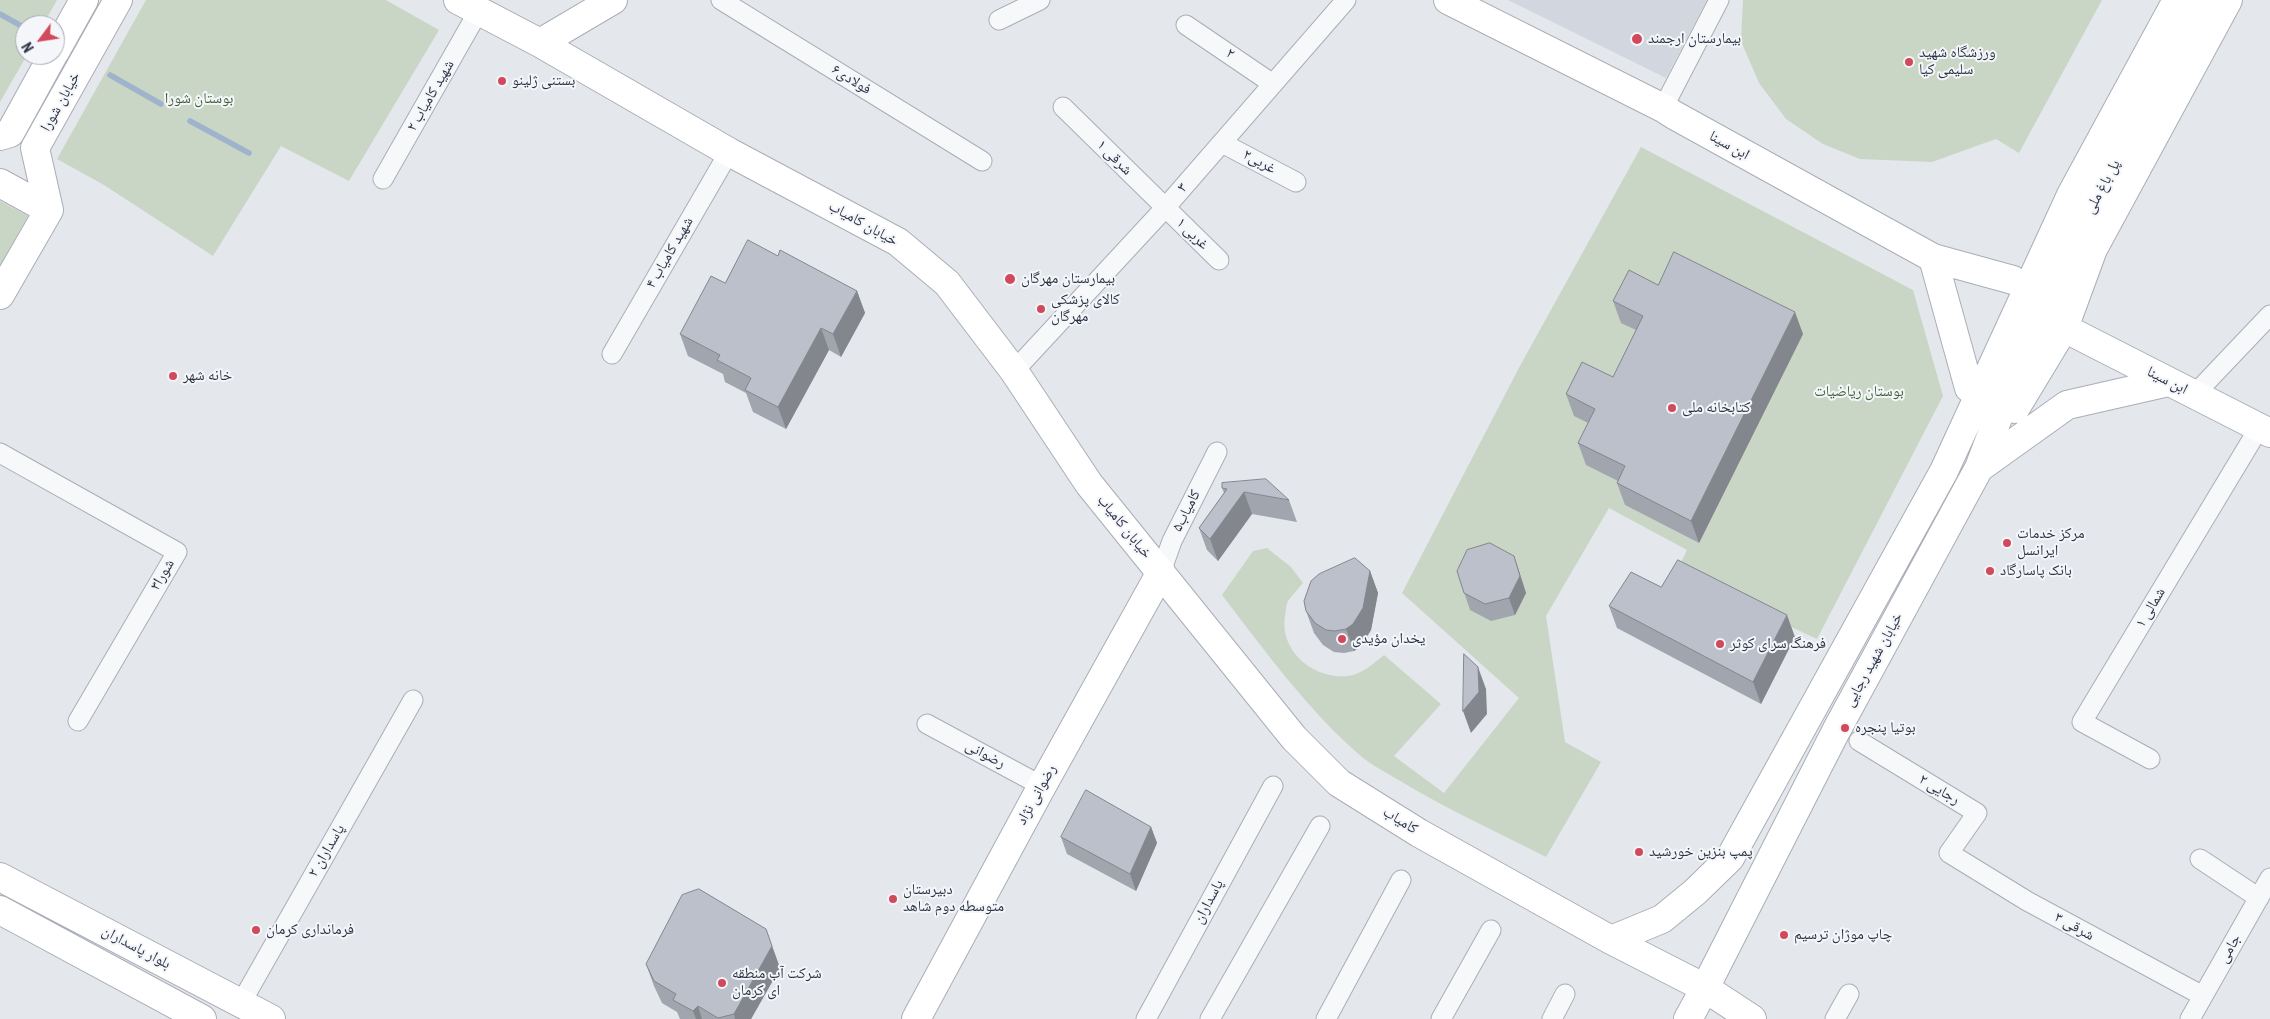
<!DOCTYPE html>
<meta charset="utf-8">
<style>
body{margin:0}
#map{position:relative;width:2270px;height:1019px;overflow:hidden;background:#e4e7ec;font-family:"Roboto Condensed",sans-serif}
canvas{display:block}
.north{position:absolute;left:15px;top:15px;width:50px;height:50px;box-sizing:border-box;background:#f4f6f9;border:1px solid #a4a8b1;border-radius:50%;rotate:239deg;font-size:14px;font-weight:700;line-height:20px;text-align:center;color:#2b3445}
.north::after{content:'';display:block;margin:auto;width:18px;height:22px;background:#d1495b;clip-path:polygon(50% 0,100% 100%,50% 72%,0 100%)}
</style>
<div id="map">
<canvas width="2270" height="1019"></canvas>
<div class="north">N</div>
</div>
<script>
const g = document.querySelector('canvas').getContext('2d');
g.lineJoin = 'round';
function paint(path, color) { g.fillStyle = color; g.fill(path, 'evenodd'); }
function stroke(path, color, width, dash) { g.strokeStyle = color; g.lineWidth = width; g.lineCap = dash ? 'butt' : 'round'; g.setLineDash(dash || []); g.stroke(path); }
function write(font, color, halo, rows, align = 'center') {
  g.font = font + ' "Roboto Condensed","Noto Naskh Arabic",sans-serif'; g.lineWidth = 4; g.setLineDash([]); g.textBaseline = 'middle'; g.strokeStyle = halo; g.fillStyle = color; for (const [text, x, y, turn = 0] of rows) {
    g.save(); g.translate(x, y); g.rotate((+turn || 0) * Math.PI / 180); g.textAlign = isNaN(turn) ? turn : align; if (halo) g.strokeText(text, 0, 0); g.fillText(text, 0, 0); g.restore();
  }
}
paint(new Path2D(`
 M1508,0H1707L1666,78Z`), '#d2d6de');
paint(new Path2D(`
 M0,0H57L43,25H25L27,55L0,102Z
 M146,0H386L439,30L349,181L281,146L213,256L104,185L57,159Z
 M1743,0H2102L2019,153L1996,139L1932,162L1860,159L1823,144L1786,119L1759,83L1741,41Z
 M1641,147L1913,290L1943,396L1817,639L1676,573L1687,550L1609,508L1546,616L1565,742L1601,762L1546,857C1498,832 1448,810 1402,782C1389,774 1375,767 1363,758C1308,711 1266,652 1222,595L1253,551L1267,548L1291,567L1303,583C1298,589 1292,595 1288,601C1286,605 1286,612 1285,616C1279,651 1314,680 1348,676C1362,674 1373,664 1384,655L1441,704L1394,756L1444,793L1519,698L1402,593L1521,364ZM1651,338L1699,543L1625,505L1633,488L1603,431Z
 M0,201L28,216L0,266Z`), '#c9d6c5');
stroke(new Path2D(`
 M0,14L25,28
 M110,75L161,104
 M190,121L249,153`), '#9fb4cc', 5.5);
const street = new Path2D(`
 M721,0L982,161
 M999,20L1040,0
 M1186,25L1273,84
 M1063,107L1219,260
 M1663,108L1719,0
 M1222,143L1296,182
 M383,179L478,12
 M612,354L729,152
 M1014,371L1165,208L1346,0
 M2194,395L2270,315
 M0,453L177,552L78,721
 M1161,572L1172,541L1217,452
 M927,724L1042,786
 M1859,741L1977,813L1949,853L2027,901L2203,996
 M2150,759L2082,722L2259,428
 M2200,859L2259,898
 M241,1003L413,700
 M1146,1019L1273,786
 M1210,1019L1320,826
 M1326,1019L1401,880
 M1441,1019L1491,930
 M1552,1019L1565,994
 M1835,1019L1849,994
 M2190,1019L2270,878`);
const secondary = new Path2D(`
 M458,0L540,43L729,152L898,242L947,283L1014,371L1089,484L1294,738L1339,783L1419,833L1611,940L1705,988L1752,1019
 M1448,0L1663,108L1674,115L1933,258L2013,280
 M540,43L613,0
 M55,52L84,0
 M0,136L10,133L53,55
 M0,183L49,210L0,295
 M49,210L35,148L118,0
 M1933,258L1969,388
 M2064,328L2270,433
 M2015,409L2064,328L2093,249L2228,0
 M1979,468L2067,405L2168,382
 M0,877L271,1019
 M0,910L202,1019
 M1611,940L1662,919L1695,892L1730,858L1944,471L2071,195L2177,0
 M916,1019L1042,786L1161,572
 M1688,1019L1705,988L1836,731L1979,468L2013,378L2092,207L2203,0`);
stroke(street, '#a9aeb7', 21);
stroke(secondary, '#a9aeb7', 30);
stroke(street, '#f7f8fa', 19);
stroke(secondary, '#fff', 28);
paint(new Path2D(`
 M778,256L857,291L865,313L841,357L829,350L786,429L753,412L746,393L725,382L723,374L688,356L680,334Z
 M1658,285L1803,334L1699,543L1625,505L1617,483L1618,481L1586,465L1578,443L1588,423L1574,416L1566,394L1613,377L1636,330L1621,323L1613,301Z
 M1222,488L1289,500L1297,522L1252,514L1218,561L1207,550L1199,528L1224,493Z
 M1514,556L1526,593L1515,615L1491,621L1470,610L1457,571Z
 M1370,571L1378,593L1371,630L1361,646L1354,651L1344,653L1334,652L1323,645L1314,633L1306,611Z
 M1661,587L1795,637L1761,704L1617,628L1609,606Z
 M1151,827L1157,843L1136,891L1067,854L1061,837Z
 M766,929L780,968L751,1019H680L677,1012L662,1003L654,986L646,964Z`), '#a1a5ae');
paint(new Path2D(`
 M857,291L865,313L841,357L833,334Z
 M1795,312L1803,334L1699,543L1691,521Z
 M821,328L829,350L786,429L778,407Z
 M1244,492L1252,514L1218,561L1210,539Z
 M1514,556L1526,593L1515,615L1509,598Z
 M1370,571L1378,593L1371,630L1361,646L1354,651L1346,629Z
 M1787,615L1795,637L1761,704L1753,682Z
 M1478,667L1486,689L1487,714L1471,733L1463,711Z
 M1151,827L1157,843L1136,891L1130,874Z
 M772,946L780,968L751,1019H735L734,1014Z
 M698,1006L702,1019H696L693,1011Z`), '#83868d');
const building = new Path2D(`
 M748,240L778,256L780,250L857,291L833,334L821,328L778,407L745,390L751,378L717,360L720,355L680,334L711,276L725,283Z
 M1674,252L1795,312L1691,521L1617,483L1625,466L1578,443L1595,409L1566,394L1582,362L1613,377L1643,316L1613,301L1629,270L1658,285Z
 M1266,479L1289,500L1244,492L1210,539L1199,528L1227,489L1222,488V483Z
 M1490,543L1514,556L1520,576L1509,598L1485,604L1464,593L1457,571L1467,550Z
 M1355,558L1370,571L1363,608L1353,624L1346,629L1335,631L1326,630L1315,623L1306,611L1304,601L1311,581L1319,574Z
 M1678,560L1787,615L1753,682L1609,606L1631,572L1661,587Z
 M1464,654L1478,667L1479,692L1463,711Z
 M1086,790L1151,827L1130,874L1061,837Z
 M699,889L766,929L772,946L734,1014L718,1018L698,1006L693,1011L673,1000L676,994L654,981L646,964L682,895Z`);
paint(building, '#bbc0ca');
stroke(building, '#83868d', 1);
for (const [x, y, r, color] of [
 [1637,39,6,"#d1495b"],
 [1909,62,5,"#d1495b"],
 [502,81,5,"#d1495b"],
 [1010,279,6,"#d1495b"],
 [1041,309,5,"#d1495b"],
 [173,376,5,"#d1495b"],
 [1672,408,5,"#d1495b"],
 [2007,543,5,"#d1495b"],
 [1990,571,5,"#d1495b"],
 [1342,639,5,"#d1495b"],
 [1720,644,5,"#d1495b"],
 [1845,728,5,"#d1495b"],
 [1639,852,5,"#d1495b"],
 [893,899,5,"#d1495b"],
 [256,930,5,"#d1495b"],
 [1784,935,5,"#d1495b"],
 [722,983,5,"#d1495b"]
]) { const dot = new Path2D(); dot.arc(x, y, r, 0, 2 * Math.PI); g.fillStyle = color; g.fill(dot); stroke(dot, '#f4f6f9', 2); }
write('15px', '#2b3445', '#f4f6f9', [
 ["بیمارستان ارجمند",1648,39],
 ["ورزشگاه شهید",1919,53],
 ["سلیمی کیا",1919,70],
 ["بستنی ژلینو",512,81],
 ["بیمارستان مهرگان",1021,279],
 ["کالای پزشکی",1051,300],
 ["مهرگان",1051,317],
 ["خانه شهر",183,376],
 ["کتابخانه ملی",1682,408],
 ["مرکز خدمات",2017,534],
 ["ایرانسل",2017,551],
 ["بانک پاسارگاد",2000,571],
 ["یخدان مؤیدی",1352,639],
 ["فرهنگ سرای کوثر",1730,644],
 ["بوتیا پنجره",1855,728],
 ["پمپ بنزین خورشید",1649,852],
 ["دبیرستان",903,890],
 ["متوسطه دوم شاهد",903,907],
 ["فرمانداری کرمان",266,930],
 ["چاپ موژان ترسیم",1794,935],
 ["شرکت آب منطقه",732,974],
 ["ای کرمان",732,991]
], 'left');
write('15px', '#2b3445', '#f4f6f9', [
 ["۲",1230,54,34],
 ["فولادی۶",851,80,32],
 ["شهید کامیاب ۲",431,96,-60],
 ["خیابان شورا",61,102,-61],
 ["ابن سینا",1729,146,29],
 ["۱ شرقی",1114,158,45],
 ["غربی۲",1259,162,28],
 ["پل باغ ملی",2103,187,-62],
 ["۳",1183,188,-49],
 ["خیابان کامیاب",863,224,29],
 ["۱ غربی",1192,234,44],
 ["شهید کامیاب ۴",670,253,-60],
 ["ابن سینا",2167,381,27],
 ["کامیاب۵",1187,511,-63],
 ["خیابان کامیاب",1124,527,51],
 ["شورا۳",163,575,-60],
 ["شمالی ۱",2151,608,-59],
 ["خیابان شهید رجایی",1874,660,-61],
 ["رضوانی",985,755,28],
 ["رجایی ۲",1939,790,31],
 ["رضوانی نژاد",1037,795,-61],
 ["کامیاب",1400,821,32],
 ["پاسداران ۲",327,851,-60],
 ["پاسداران",1209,902,-62],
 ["شرقی ۳",2074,927,29],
 ["بلوار پاسداران",136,948,28],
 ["جامی",2230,949,-60]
]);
write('15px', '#3f6138', '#f4f6f9', [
 ["بوستان شورا",199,99],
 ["بوستان ریاضیات",1859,392]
]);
</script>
